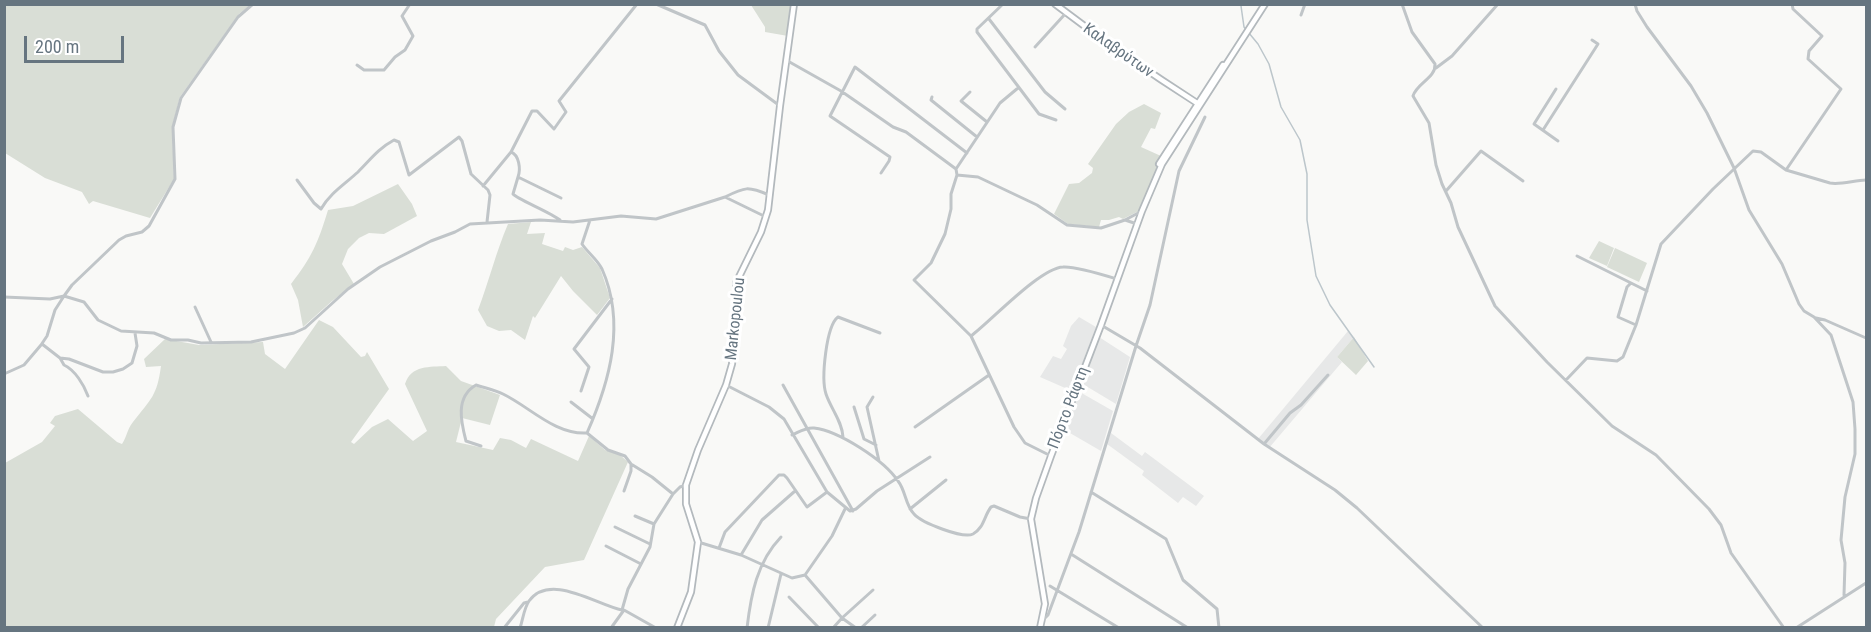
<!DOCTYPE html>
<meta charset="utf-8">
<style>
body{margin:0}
#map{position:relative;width:1871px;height:632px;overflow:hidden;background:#f9f9f7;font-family:"Roboto Condensed",sans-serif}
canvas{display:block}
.frame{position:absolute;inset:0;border:6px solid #667580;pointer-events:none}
.scale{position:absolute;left:24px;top:36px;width:100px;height:27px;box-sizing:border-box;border:3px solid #667580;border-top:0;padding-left:8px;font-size:18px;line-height:21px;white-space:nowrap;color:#667580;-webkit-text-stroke:4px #fff;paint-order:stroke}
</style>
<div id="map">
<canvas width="1871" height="632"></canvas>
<div class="frame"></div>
<div class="scale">200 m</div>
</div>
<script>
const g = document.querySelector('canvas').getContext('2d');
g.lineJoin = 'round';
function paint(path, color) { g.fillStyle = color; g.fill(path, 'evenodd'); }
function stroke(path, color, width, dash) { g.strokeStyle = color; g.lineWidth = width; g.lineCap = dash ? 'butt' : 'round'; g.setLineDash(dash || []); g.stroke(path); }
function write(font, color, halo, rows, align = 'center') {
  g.font = font + ' "Roboto Condensed",sans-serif'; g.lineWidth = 6; g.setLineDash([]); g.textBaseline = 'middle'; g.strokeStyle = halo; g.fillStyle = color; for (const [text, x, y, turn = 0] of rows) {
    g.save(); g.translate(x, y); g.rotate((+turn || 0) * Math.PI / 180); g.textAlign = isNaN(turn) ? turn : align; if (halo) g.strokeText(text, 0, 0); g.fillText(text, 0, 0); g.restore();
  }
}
paint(new Path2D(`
 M1079,317L1096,327L1072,391L1040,377L1053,356L1061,359L1067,349L1063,346L1071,326Z
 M1348,331L1354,337L1337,357L1342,362L1269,448L1258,439Z
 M1099,337L1130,357L1116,404L1081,383Z
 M1078,391L1113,411L1101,451L1063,429Z
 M1111,433L1142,456L1145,452L1204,496L1196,506L1183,497L1178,503L1142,475L1144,471L1107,444Z`), '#e7e8e8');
paint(new Path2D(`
 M4,5H250L239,14L180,97L172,127L174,179L150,218L93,201L89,204L82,192L45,178L5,153Z
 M751,5H793L788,36L765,32V27Z
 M1144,104L1161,113L1155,129L1151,128L1141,147L1161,156L1141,210L1123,219L1119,217L1109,220H1101L1099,227L1068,224L1054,214L1069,184L1079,183L1092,173L1093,168L1088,164L1116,124L1129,112Z
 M398,184L412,204L417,216L384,234L369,233L359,238L348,249L342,264L354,284L332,301L303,327L298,300L291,284C312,257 318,243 328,210L353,206Z
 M531,222L527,234L545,233L542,244L563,251L565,247L573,250L582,247L600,268L610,298L597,315L573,291L561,276L535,318L533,316L525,340L511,330L499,331L487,326L478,310C489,281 496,252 508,224Z
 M1599,241L1614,248L1607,266L1589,258Z
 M1615,248L1647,263L1639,282L1607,267Z
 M319,320L333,327L361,357L365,356L367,352L389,389L351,442L354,444L372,427L388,419L413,441L427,431L405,384C411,365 430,367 446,366L461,381L500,395L490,425L462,418L456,442L493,450L500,438L511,440L526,448L531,439L578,461L589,436L605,450L620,455L628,462L584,560L545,567L496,619L494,627L5,628V463L42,442L55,426L50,423L55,416L78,409L117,442L122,444C127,437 127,429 133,422C151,399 157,396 161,366L146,367L144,359L165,339L199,345L263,342L265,354L285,369Z
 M1354,337L1368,361L1356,375L1337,357Z`), '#d9ded6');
stroke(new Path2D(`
 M1243,4L1241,6L1244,27L1258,44L1269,64L1281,107L1300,140L1307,174V220L1316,276L1330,305L1374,367`), '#bcc6cb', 1.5);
const secondary = new Path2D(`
 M1055,4C1102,40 1150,73 1200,105
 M1159,164L1223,65
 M677,628L691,592L698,542L686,504V485L698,450L726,385L732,364L736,323V283L761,232L768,210L780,106L794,4
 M1040,628L1045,604L1031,519L1036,498L1051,456L1101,325L1142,211L1162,164L1265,4`);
stroke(secondary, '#b3b9bd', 8);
stroke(new Path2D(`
 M656,4L705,25L719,51L738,75L780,106
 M1003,4L977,29V32L1039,114L1056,120
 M1402,4L1412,32L1435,64C1436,78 1417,83 1413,96L1429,123L1436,165L1442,184L1451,203L1458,227L1495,306L1547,362L1612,426L1656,455L1709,509L1721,525L1731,553L1784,628
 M1635,4L1637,11L1647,27L1691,86L1707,113L1734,168L1749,210L1782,264L1799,304L1804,311L1814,317L1831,335L1853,402L1855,429V454L1845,497L1841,540L1845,563L1844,595
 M1301,15L1305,4
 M989,19L1045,92L1065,109
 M1035,47L1066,13
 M786,60L841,91L893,127L906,132L956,169L957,175
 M357,65L364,70H384L395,57L405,50L413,36L402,16L410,4
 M1436,68L1452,56L1498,4
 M1556,89L1534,124L1558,141
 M970,92L961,101L987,122
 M932,97L931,100L977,137
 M1543,130L1598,44L1592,40
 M956,169L1000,103L1018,88
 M1786,170L1841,89L1808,59L1809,51L1822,36L1793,9L1792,4
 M881,173L889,161L890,157L830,116L855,67L967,153
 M518,177C521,169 519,155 511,152L532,111H537L554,129L566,112L559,101L637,4
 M297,180L314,203L321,209C330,193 345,184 358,172C370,160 379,148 394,140L399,142L409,175L459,137L462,141L471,174L488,190L490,195L487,222
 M483,186L511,152
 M1446,191L1481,151L1523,181
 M766,217L725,197C745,187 748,186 769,195
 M560,220C550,212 517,199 513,194L518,177L561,198
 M1125,220L1137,224
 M1577,256L1647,291
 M1117,279C1104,275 1075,266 1063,267C1040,268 991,321 971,336L914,280L931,263L945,234L951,209V194L957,175L978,177L1037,205L1067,225L1101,228L1125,220L1142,211
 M1630,284L1627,287L1618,317L1636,325
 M4,297L50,299L64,296L72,285L119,240L126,236L142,232L149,226L175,179L173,127L181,98L238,17L253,4
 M195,307L211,342
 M1816,318L1825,320L1866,338
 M1101,325L1140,348L1264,444L1335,490L1357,508L1483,628
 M971,336L1014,427L1025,443L1051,456
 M42,344L60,358L69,359L103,372H113L123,369L132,363L137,346L135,333
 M60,358L64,365C75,370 84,385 88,396
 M4,374L24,365L41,345L47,336L55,310L64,296L84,302L98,320L121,331L154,333L171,340H188L201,343L251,342L294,333L305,328L348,289L380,267L431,241L455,232L470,224L540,220L573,222L621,216L656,219L725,197
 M1566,380L1587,358L1617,361L1623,357L1636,325L1661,244L1713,189L1753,151L1761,152L1786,170L1830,183C1841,185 1855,180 1866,180
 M726,385L769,407L784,419L827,492L850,511L856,509L877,491L930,457
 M783,385L853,511
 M581,391L589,367L574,349L612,299
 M873,397L867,407L879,461
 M571,402L593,419
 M854,407L864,439L876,445
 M915,427L989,375
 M587,433L608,450L625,456L631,464L652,477L673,494L680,487L686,485
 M792,435C799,432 806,427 814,428C839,431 884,460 898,481C906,491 905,505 914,514C922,523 963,539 973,534C984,528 984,516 991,507L994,506L1020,517L1031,519
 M843,437C842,421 831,409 826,394C821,379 826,326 838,317L880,333
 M1264,444L1290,413L1301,405L1328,375
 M481,446L466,441C461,422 455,397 476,385C485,388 495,390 503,394C530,407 555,435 587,433C610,381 626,323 602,269C597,259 588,253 582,244L590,220
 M624,491L631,471V464
 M1091,492L1166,539L1183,580L1217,609L1219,628
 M910,509L946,480
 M635,516L654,524
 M615,527L650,544
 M698,542L741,555L792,578L805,575L842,618L833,628
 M606,546L641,564
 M719,548L725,532L779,475H784L787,478L807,507L827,492
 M1071,554L1188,628
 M741,555L762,520L795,491
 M805,575L832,536L845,509
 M1050,586L1119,628
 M789,597L819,628
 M624,610H622L628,589L650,547L654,524L673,494
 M1042,621L1048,615L1079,532L1136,346L1150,305L1179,171L1205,117
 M504,628L524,603L528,602
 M520,628C523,619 524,608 529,601C550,572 597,605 622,610
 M611,628L624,610L656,628
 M747,628C751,594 757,562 781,537
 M768,628L781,574
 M856,628L842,618L873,590
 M861,628L875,615
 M1796,628L1866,583`), '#c0c5c8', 3);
stroke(secondary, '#fff', 4.5);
write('16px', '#667580', '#fff', [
 ["Καλαβρύτων",1118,51,35],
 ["Markopoulou",736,319,-84],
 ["Πόρτο Ράφτη",1069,408,-69]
]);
</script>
